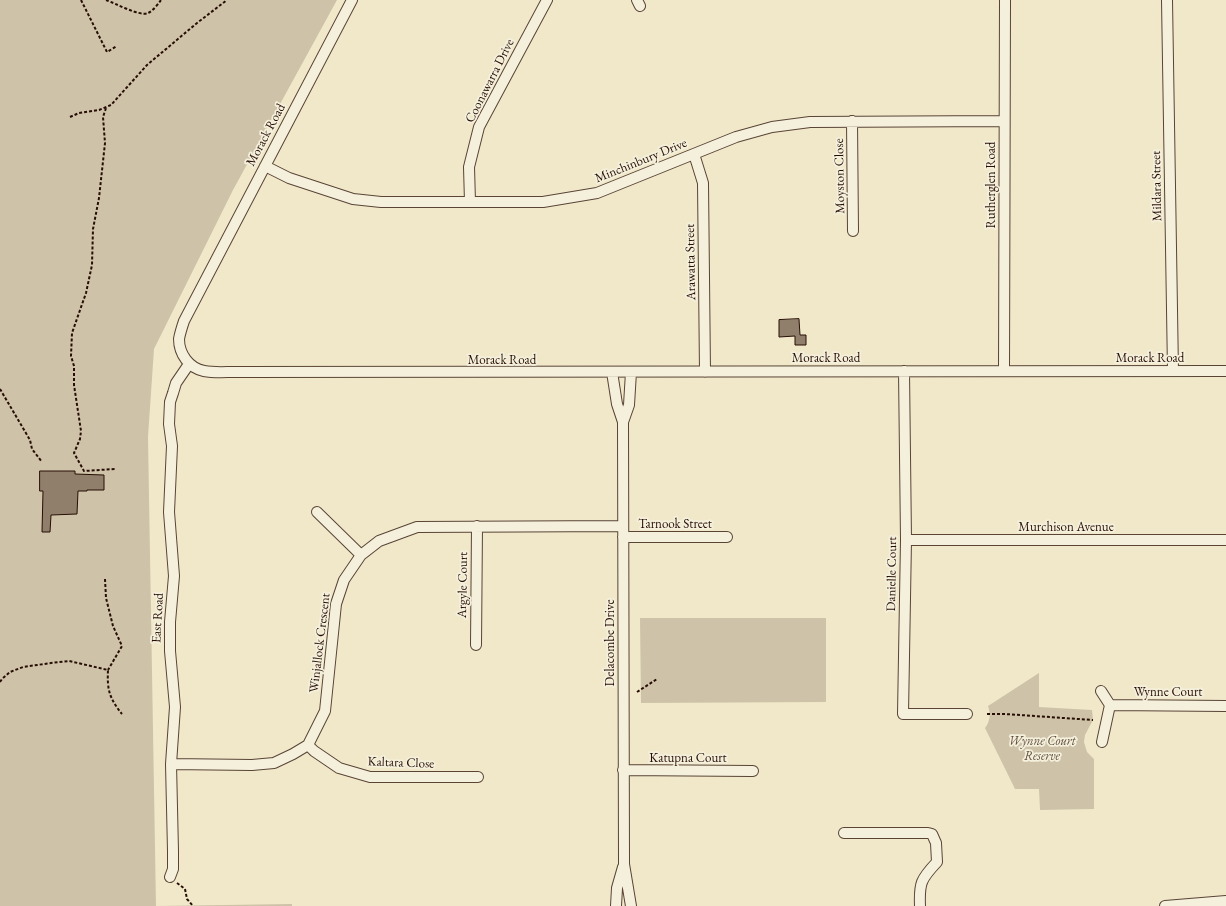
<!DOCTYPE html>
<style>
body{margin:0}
canvas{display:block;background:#f0e8c9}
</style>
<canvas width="1226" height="906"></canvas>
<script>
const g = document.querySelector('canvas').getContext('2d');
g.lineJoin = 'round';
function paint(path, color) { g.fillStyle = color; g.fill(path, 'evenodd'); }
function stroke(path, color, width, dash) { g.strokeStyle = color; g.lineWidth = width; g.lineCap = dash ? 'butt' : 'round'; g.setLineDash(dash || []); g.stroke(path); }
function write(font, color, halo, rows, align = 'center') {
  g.font = font + ' "EB Garamond",serif'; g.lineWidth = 3.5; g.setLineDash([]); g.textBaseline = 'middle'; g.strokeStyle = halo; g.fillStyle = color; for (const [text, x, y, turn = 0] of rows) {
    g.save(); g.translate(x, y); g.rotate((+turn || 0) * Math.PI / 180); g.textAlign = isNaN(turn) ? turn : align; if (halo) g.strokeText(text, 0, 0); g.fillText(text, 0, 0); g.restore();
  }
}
paint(new Path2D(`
 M0,0H337L233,190L154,349L148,437L156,906L292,904V906H0Z
 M640,618H826V702L641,703Z
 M1039,673V707L1092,710L1093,720L1085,735L1084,742L1087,752L1094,759V809L1040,810L1039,789H1015L985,728C990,721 991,715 988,706Z`), '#cec3a8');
const building = new Path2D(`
 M799,319L800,335H806V345H795V336L779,337V320Z
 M40,471H75V474L104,475V490H87V491H78L77,514L51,515L50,532H42L43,491H40Z`);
paint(building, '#907f6b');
stroke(building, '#270e05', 1);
const street = new Path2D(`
 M352,0L184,321C182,327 180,333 179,339C179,354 189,368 204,371C214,373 225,372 235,372L1226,371
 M637,0L640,6
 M1167,0L1173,371
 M852,121L853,231
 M694,154L703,183L705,372
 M265,166L289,178L353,199L381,202H543L597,193L736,137L772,127L810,122L1004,121
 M470,202L469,167L479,127L547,0
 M904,371L906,540L903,714H967
 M1004,371L1005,0
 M612,372L617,404L623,422L624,864L631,906
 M623,422L629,405L631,372
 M317,512L361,555
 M623,537H727
 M906,540H1226
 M476,645L477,526
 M1101,691L1110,705
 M1102,742L1110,705L1226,706
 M308,745L314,751L339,768L370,777H478
 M171,764L252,765L274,763L293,754L308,745L325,711L336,604L344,580L361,555L379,541L417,527L623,526
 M623,770L753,771
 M844,833H928L932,834L936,843L937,862C921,879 919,883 920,906
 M170,877L173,869V851L171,764L175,707L170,651V622L174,576L169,512L172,446L169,424L170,402L173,393L176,383L189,364
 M616,906L617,888L623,867
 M1165,906L1226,901`);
stroke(street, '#594436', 12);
stroke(new Path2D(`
 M81,0L107,52L117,46
 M106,0C115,3 140,17 148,13C153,11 158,4 161,0
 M106,108L103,117L105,143L99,198L93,229L92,265L86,293L72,333L71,356L74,366V385L81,431L80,439L74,453L84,471L115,469
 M70,117L79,113L99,110L111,105L147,65L197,23L227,0
 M0,389L30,440L32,449L42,462
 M105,579L106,598L113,626L122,646L108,670
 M0,682L2,679L10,672L23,667L51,663L69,661L108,670C107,689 109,698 122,714
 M637,692L657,679
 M987,714H1005L1093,720
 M177,883L185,889L187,899L193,906`), '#270e05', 2, [3, 2]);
stroke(street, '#f5f0dc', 10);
write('13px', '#270e05', '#f5f0dc', [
 ["Coonawarra Drive",490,81,-63],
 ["Morack Road",266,135,-62],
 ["Minchinbury Drive",641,161,-22],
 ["Moyston Close",840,176,-91],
 ["Rutherglen Road",991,185,-90],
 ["Mildara Street",1157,186,-91],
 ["Arawatta Street",691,262,-91],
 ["Morack Road",826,358],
 ["Morack Road",1150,358],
 ["Morack Road",502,360],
 ["Tarnook Street",675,524],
 ["Murchison Avenue",1066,527],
 ["Danielle Court",892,574,-89],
 ["Argyle Court",463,585,-89],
 ["East Road",158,618,-87],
 ["Winjallock Crescent",320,643,-83],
 ["Delacombe Drive",610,643,-90],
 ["Wynne Court",1168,692],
 ["Katupna Court",688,758],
 ["Kaltara Close",401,763,2]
]);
write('italic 13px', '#614d3e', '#f5f0dc', [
 ["Wynne Court",1042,741],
 ["Reserve",1042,756]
]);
</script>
